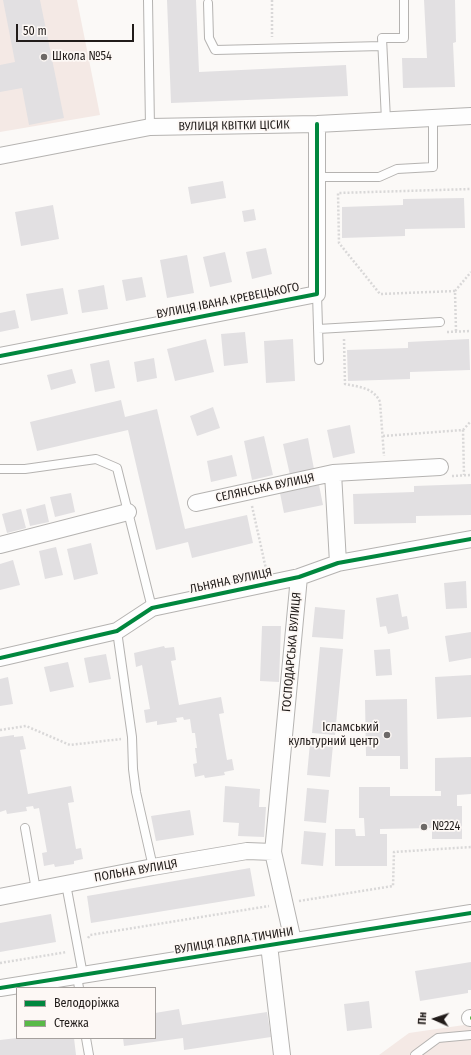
<!DOCTYPE html>
<meta charset="utf-8">
<style>
body{margin:0}
#map{position:relative;width:471px;height:1055px;overflow:hidden;background:#fbf9f7;font-family:"Fira Sans Condensed",sans-serif}
canvas{display:block}
.legend{position:absolute;left:16px;top:987px;width:140px;height:52px;box-sizing:border-box;background:#fdf8f5;border:1px solid #a5a09d;margin:0;padding:5px 7px;list-style:none;font-size:12px;color:#211c1a}
.legend li{display:flex;align-items:center;gap:8px;height:20px}
.legend b{width:20px;border:1px solid #a5a09d}
.north{position:absolute;left:415px;top:999px;width:40px;height:40px;-webkit-text-stroke:3px #fdf8f5;paint-order:stroke;rotate:273deg;font-size:11px;font-weight:700;line-height:16px;text-align:center;color:#211c1a}
.north::after{content:'';display:block;margin:auto;width:14px;height:18px;background:#211c1a;clip-path:polygon(50% 0,100% 100%,50% 72%,0 100%)}
.scale{position:absolute;left:16px;top:24px;width:118px;height:18px;box-sizing:border-box;border:2px solid #211c1a;border-top:0;padding-left:5px;font-size:12px;line-height:14px;white-space:nowrap;color:#211c1a;-webkit-text-stroke:3px #fdf8f5;paint-order:stroke}
</style>
<div id="map">
<canvas width="471" height="1055"></canvas>
<ul class="legend">
<li><b style="height:5px;background:#00873e"></b>Велодоріжка</li>
<li><b style="height:5px;background:#58b947"></b>Стежка</li>
</ul>
<div class="north">Пн</div>
<div class="scale">50 m</div>
</div>
<script>
const g = document.querySelector('canvas').getContext('2d');
g.lineJoin = 'round';
function paint(path, color) { g.fillStyle = color; g.fill(path, 'evenodd'); }
function stroke(path, color, width, dash) { g.strokeStyle = color; g.lineWidth = width; g.lineCap = dash ? 'butt' : 'round'; g.setLineDash(dash || []); g.stroke(path); }
function write(font, color, halo, rows, align = 'center') {
  g.font = font + ' "Fira Sans Condensed",sans-serif'; g.lineWidth = 3.5; g.setLineDash([]); g.textBaseline = 'middle'; g.strokeStyle = halo; g.fillStyle = color; for (const [text, x, y, turn = 0] of rows) {
    g.save(); g.translate(x, y); g.rotate((+turn || 0) * Math.PI / 180); g.textAlign = isNaN(turn) ? turn : align; if (halo) g.strokeText(text, 0, 0); g.fillText(text, 0, 0); g.restore();
  }
}
paint(new Path2D(`
 M0,0H77L100,115L0,132Z
 M471,1024V1055H379L409,1033Z`), '#f4e9e5');
paint(new Path2D(`
 M3,0H40L64,118L29,125L22,88L0,92V65L15,62Z
 M167,0H196L199,72L346,65L348,96L171,103Z
 M424,0H455L456,42L453,43L455,87L403,88L402,58H427Z
 M223,181L226,198L191,204L188,187Z
 M464,198L465,228L405,229V236L342,238V207L403,205V199Z
 M53,205L59,239L21,246L15,212Z
 M254,209L256,220L244,222L242,211Z
 M266,248L272,274L252,279L246,252Z
 M225,252L232,282L210,287L203,257Z
 M187,255L194,293L167,298L160,260Z
 M142,277L146,297L126,301L122,280Z
 M104,285L108,309L82,313L78,290Z
 M63,288L68,314L31,321L26,294Z
 M15,310L19,328L0,332V313Z
 M245,332L248,363L224,366L221,334Z
 M206,339L214,372L175,381L167,349Z
 M293,339L295,381L266,383L264,341Z
 M469,339L470,370L410,372V379L348,381L347,350L408,348V342Z
 M154,358L157,378L137,382L134,362Z
 M109,360L115,388L95,392L90,364Z
 M72,369L76,383L51,390L47,375Z
 M121,400L125,417L157,409L185,529L247,515L253,543L192,558L188,542L156,550L128,430L37,451L30,422Z
 M213,407L220,428L197,436L190,416Z
 M350,425L355,453L333,458L327,430Z
 M264,436L273,475L252,480L244,441Z
 M308,438L314,469L290,475L283,444Z
 M232,455L237,476L211,482L207,461Z
 M471,484V515L416,516V523L354,524L353,494L414,492V486Z
 M319,485L323,505L284,513L280,493Z
 M71,493L75,512L55,517L50,497Z
 M45,504L49,522L30,526L26,509Z
 M21,509L26,528L7,533L2,514Z
 M91,543L98,574L74,580L67,549Z
 M56,547L63,575L45,579L39,551Z
 M13,560L20,585L0,590V564Z
 M466,581L467,608L446,609L444,583Z
 M398,594L402,617L407,616L409,629L388,634L386,626L380,627L376,598Z
 M315,607L345,610L343,639L312,637Z
 M262,626H281L279,682L260,681Z
 M471,632V658L449,662L445,636Z
 M164,646L165,648L174,647L176,660L171,661L179,705L221,697L224,713L219,714L227,760L232,759L234,770L224,772L225,775L205,778L204,775L195,777L193,764L197,763L195,748H197L195,733H192L190,719L184,720L183,717L176,718L177,722L157,725V721L146,723L144,710L150,709L142,665L136,667L134,653Z
 M320,647L343,649L335,735L312,733Z
 M390,649L392,675L376,676L374,650Z
 M106,654L111,679L89,683L84,658Z
 M68,662L74,687L50,692L44,667Z
 M471,675V717L437,719L435,677Z
 M8,677L13,704L0,706V679Z
 M407,699L408,769H400V756H366L365,700Z
 M14,735V737L23,736L26,749L20,750L28,794L71,786L74,802L68,803L76,849L81,848L83,859L74,861V864L55,867L54,864L44,866L42,853L47,852L39,808L34,809L33,806L26,807L27,811L7,814L6,810L0,812V737Z
 M310,743L333,745L330,777L307,775Z
 M471,757V794L457,795V806H462V839H432V828L380,829V834H387V866H335V829H355L356,836H365L364,818H359V787H390V796H441V791H435V758Z
 M225,786L260,789L259,807H266L264,837L238,836L239,823L223,822Z
 M307,788L329,790L326,823L304,821Z
 M190,810L194,835L156,841L151,816Z
 M304,831L326,833L323,866L301,864Z
 M250,868L255,896L91,923L87,896Z
 M51,914L56,942L0,952V923Z
 M471,962V990H468V993L420,1001L415,971Z
 M369,1001L372,1028L347,1031L344,1004Z
 M179,1009L182,1025L267,1012L271,1037L184,1050L183,1038L124,1046L123,1038H155V1013Z
 M17,1038H74L76,1055H0V1040Z`), '#e2e0e2');
const service = new Path2D(`
 M148,0L150,127
 M208,3L209,38L215,50L382,46
 M386,120L382,38H404V0
 M317,177H379L397,169L433,167V118
 M317,294L319,360
 M318,329L440,322
 M0,469H25L96,459L117,468L152,608
 M117,631L132,737L133,769L136,792L153,867
 M25,828L36,890
 M66,884L83,975
 M77,976L79,988
 M86,1038L89,1055
 M415,1055L438,1038L471,1035`);
const minor = new Path2D(`
 M0,156L150,127L317,124L471,116
 M0,356L317,294V124
 M333,473L338,563
 M196,503L333,473L440,467
 M0,545L128,512
 M0,658L117,631L152,608L299,577L338,563L471,539
 M0,897L153,867L247,851L273,852
 M293,941L273,852L299,577
 M269,945L282,1055
 M0,988L471,913
 M470,1018H471`);
stroke(service, '#b5b3b1', 10);
stroke(minor, '#b5b3b1', 18);
stroke(new Path2D(`
 M272,0V37
 M455,291L380,294L339,243L338,193L471,189
 M456,331L455,291L471,272
 M447,332L471,331
 M344,339L345,384C360,387 374,388 380,402L384,456
 M463,430L471,421
 M383,436L463,430L464,475
 M452,476L471,475
 M252,506L266,569
 M0,730L26,726L70,745L121,739
 M299,901L393,886L394,852L471,847
 M88,938L90,935L269,906
 M0,963L67,952`), '#d9d8d8', 2.5, [2, 2]);
stroke(service, '#fefefe', 8);
stroke(minor, '#fefefe', 16);
stroke(new Path2D(`
 M470,1018H471`), '#58b947', 3, [6, 3]);
stroke(new Path2D(`
 M0,356L317,294V124
 M0,658L117,631L152,608L299,577L338,563L471,539
 M0,988L471,913`), '#00873e', 4);
for (const [x, y, r, color] of [
 [44,57,4,"#6d6967"],
 [387,735,4,"#6d6967"],
 [424,827,4,"#6d6967"]
]) { const dot = new Path2D(); dot.arc(x, y, r, 0, 2 * Math.PI); g.fillStyle = color; g.fill(dot); stroke(dot, '#fdf8f5', 1.5); }
write('12px', '#211c1a', '#fdf8f5', [
 ["Школа №54",52,57],
 ["Ісламський",379,728,"right"],
 ["культурний центр",379,742,"right"],
 ["№224",432,827]
], 'left');
write('12px', '#211c1a', '#fdf8f5', [
 ["ВУЛИЦЯ КВІТКИ ЦІСИК",234,126,-1],
 ["ВУЛИЦЯ ІВАНА КРЕВЕЦЬКОГО",228,301,-11],
 ["СЕЛЯНСЬКА ВУЛИЦЯ",265,488,-12],
 ["ЛЬНЯНА ВУЛИЦЯ",231,581,-12],
 ["ГОСПОДАРСЬКА ВУЛИЦЯ",292,652,-85],
 ["ПОЛЬНА ВУЛИЦЯ",136,871,-10],
 ["ВУЛИЦЯ ПАВЛА ТИЧИНИ",234,941,-9]
]);
</script>
